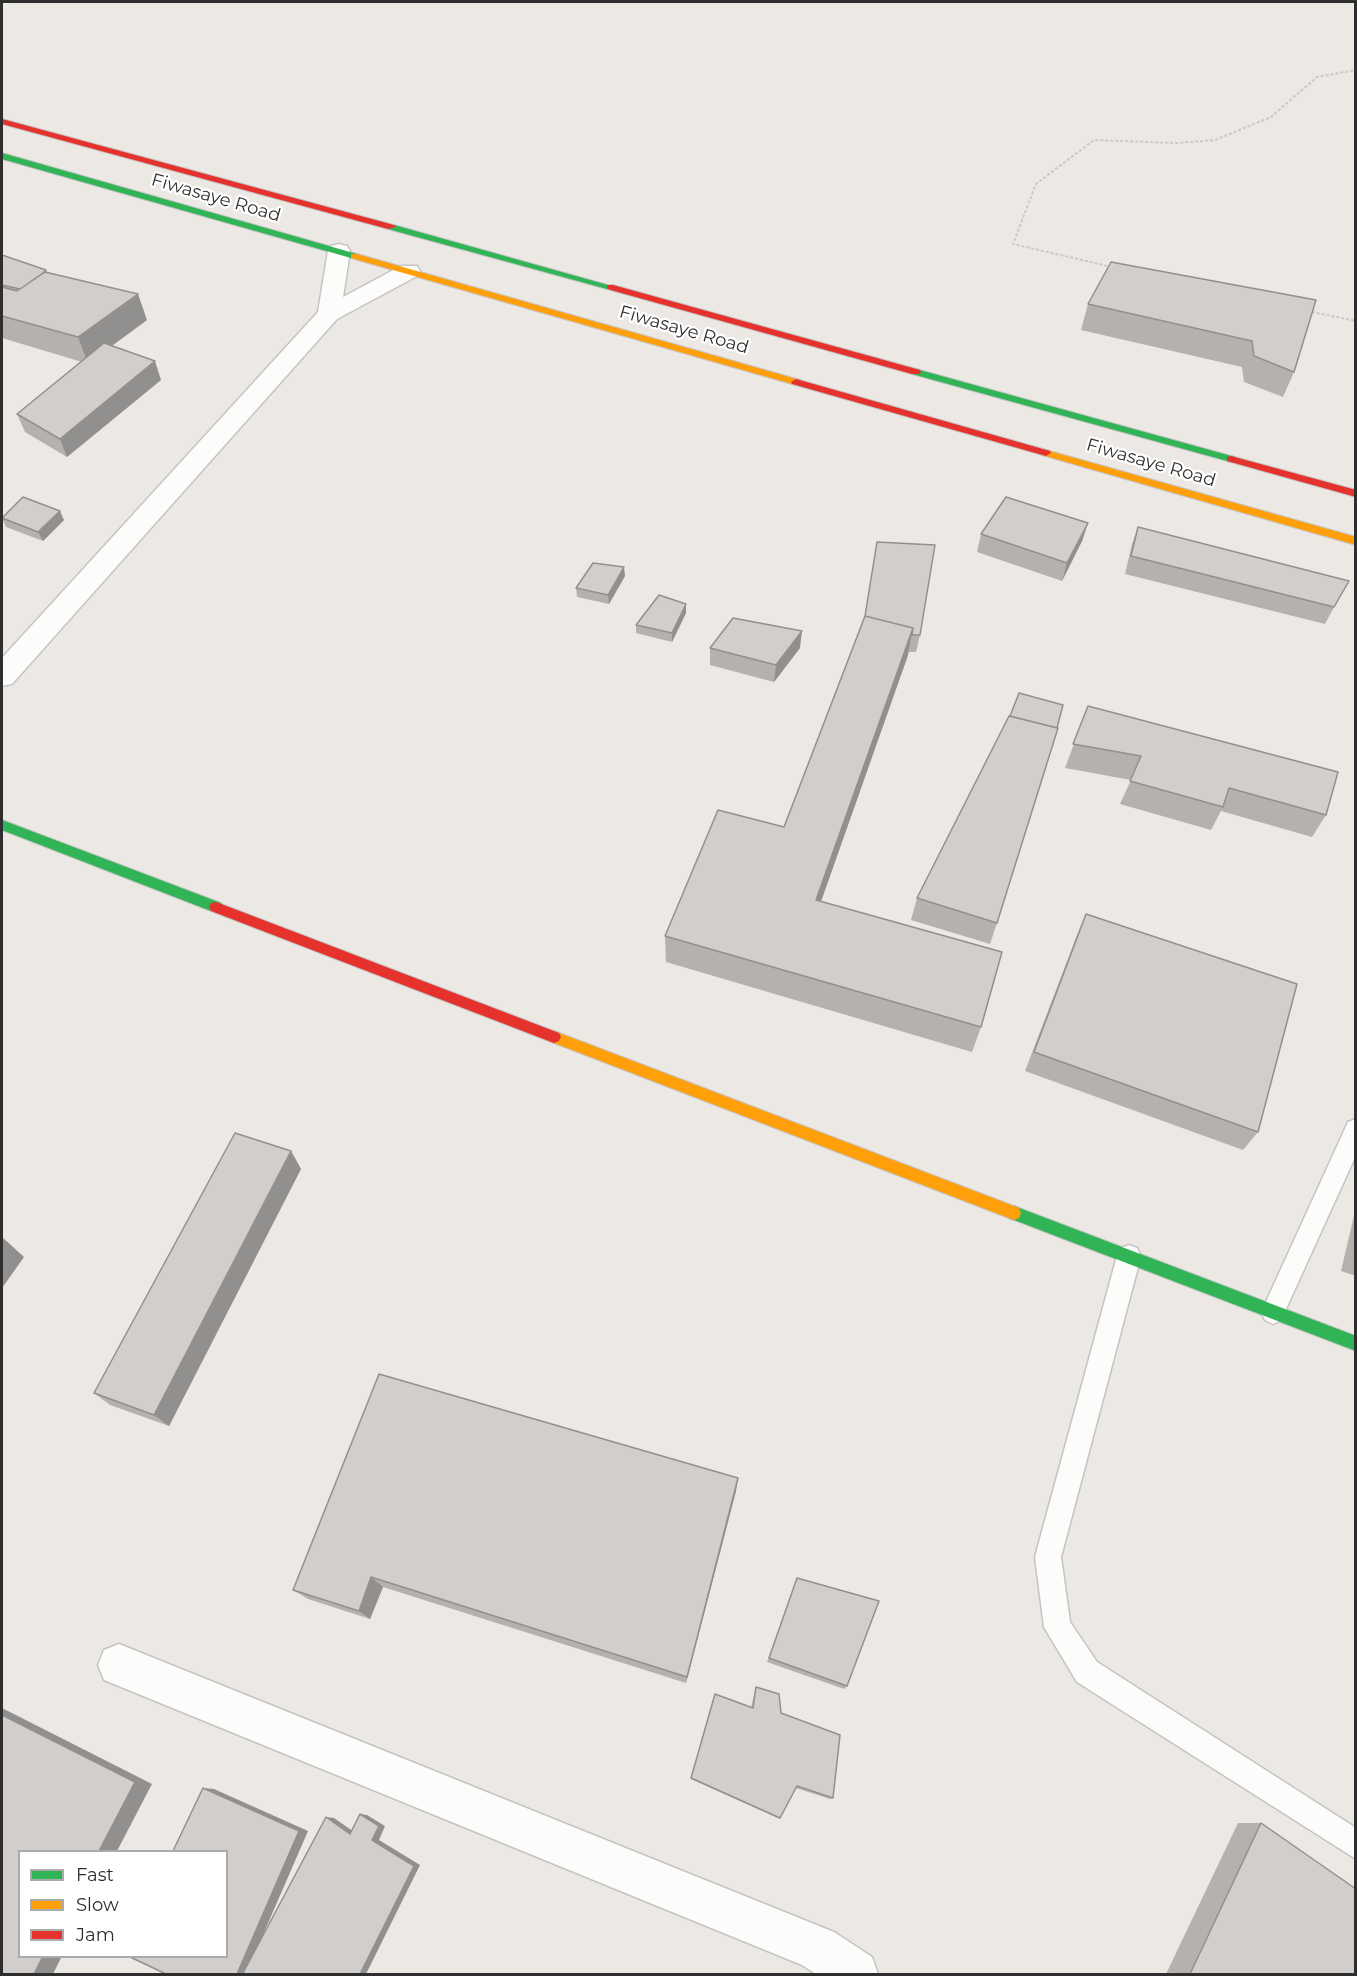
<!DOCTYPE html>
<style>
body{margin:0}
#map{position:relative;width:1357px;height:1976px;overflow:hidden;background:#ece8e4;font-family:Montserrat,sans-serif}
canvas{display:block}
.frame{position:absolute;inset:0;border:3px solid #2e2e2e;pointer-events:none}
.legend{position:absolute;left:18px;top:1850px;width:210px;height:108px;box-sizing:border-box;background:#fff;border:2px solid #ababab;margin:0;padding:8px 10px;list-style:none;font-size:18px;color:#2e2e2e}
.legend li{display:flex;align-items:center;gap:12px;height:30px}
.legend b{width:30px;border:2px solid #ababab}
</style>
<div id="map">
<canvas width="1357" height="1976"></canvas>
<div class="frame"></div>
<ul class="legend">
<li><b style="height:8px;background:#30b455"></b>Fast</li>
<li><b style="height:8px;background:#ff9f0a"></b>Slow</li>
<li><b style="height:8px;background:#e5322d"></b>Jam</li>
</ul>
</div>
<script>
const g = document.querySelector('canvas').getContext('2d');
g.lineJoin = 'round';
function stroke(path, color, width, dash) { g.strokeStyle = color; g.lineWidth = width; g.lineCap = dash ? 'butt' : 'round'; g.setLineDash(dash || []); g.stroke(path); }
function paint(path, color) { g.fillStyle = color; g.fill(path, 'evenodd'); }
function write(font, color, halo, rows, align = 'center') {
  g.font = font + ' Montserrat,sans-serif'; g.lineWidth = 4.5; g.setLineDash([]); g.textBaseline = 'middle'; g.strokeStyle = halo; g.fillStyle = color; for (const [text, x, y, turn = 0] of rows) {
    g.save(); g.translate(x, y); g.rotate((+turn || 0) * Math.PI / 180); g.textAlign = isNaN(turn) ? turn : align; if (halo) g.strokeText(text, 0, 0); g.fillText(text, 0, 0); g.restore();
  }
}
const lane = new Path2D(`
 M1356,1119V1155L1281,1320L1273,1324L1265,1320L1261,1312L1265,1304L1348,1122Z
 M1129,1245L1137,1248L1141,1256L1061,1557L1070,1622L1097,1662L1356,1828V1859L1077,1682L1044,1627L1035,1557L1117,1256L1121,1248Z`);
const street = new Path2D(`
 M339,244L347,246L350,251L343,297L401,266H417L420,271L417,276L337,319L12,684L2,686V658L318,312L328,251L331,246Z
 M119,1644L834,1932L872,1957L878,1974H816L802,1965L104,1680L98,1665L104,1650Z`);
const fast = new Path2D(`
 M2,153L357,254L359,256L351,258L2,159Z
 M388,225H394L615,287L607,289L388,229Z
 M916,369L1235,457L1236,459L1231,462L912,374L911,372Z
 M2,820L221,903L223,907L221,911H211L2,830Z
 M1014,1206L1356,1336V1351L1009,1218L1007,1213L1009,1208Z`);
const slow = new Path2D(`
 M351,254H357L800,380L801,382L800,384H792L351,258Z
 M1046,450L1356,537V545L1042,455V451Z
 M554,1031L1019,1208L1021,1213L1019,1218L1014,1220L549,1041L547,1037L549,1033Z`);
const jam = new Path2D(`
 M2,119L394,225L396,227L388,229L2,124Z
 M607,285H613L920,370L921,372L920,374H912L607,289Z
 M796,379L1050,451L1051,453L1046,456L792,384L791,382Z
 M1231,456L1356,490V497L1227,461V457Z
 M216,902L559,1033L561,1037L559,1041L554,1043L211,911L209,907L211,903Z`);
stroke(lane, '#c5c4c5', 3);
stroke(street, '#c5c4c5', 3);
stroke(fast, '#c5c4c5', 2);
stroke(slow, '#c5c4c5', 2);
stroke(jam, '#c5c4c5', 2);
stroke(new Path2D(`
 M1112,267L1013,244L1036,184L1094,140L1177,143L1215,140L1271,117L1317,77L1356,70
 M1307,311L1356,321`), '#c9c9c8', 2, [3, 2]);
paint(lane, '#fcfcfb');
paint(street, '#fcfcfb');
paint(fast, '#30b455');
paint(slow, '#ff9f0a');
paint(jam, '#e5322d');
paint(new Path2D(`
 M2,255L46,270L47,273L147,320L112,346L161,380L67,457L25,432L17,414L82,362L2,338Z
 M1316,300L1294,372L1283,397L1244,382L1242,367L1081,330L1088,304Z
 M2,518L64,520L43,541L6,527Z
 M1088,523L1082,541L1062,581L977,552L981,534Z
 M1138,527L1339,598L1325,624L1125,574L1132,544Z
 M625,576L609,604L577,597L576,588Z
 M686,613L672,642L636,633V625Z
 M865,616L920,635L916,652H909L907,658L821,901L981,1027L972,1052L666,962L665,936L784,827Z
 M710,648H800L774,682L710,665Z
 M1088,706L1326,815L1312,837L1221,811L1211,830L1120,804L1131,780L1065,768Z
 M917,898L997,923L990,944L911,920Z
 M1086,914L1258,1132L1243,1150L1025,1071L1077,935Z
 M291,1151L301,1169L169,1426L110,1405L94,1393Z
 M1356,1207V1276L1341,1271Z
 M736,1491L686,1683L383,1587L370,1619L308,1599L293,1590Z
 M797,1578L847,1686L844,1689L767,1662Z
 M756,1687L781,1713L833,1798L830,1799L796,1788L780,1818H778L691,1779L715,1694L751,1708L755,1690Z
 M1238,1823H1261L1356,1974H1166Z`), '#b4b1af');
paint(new Path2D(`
 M138,294L147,320L88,363L78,337Z
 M155,361L161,380L67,457L60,439Z
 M60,511L64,520L43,541L38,532Z
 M1088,523L1082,541L1062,581L1067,563Z
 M624,567L625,576L609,604L608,595Z
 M686,604V613L672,642V633Z
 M913,628L907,658L812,927L816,900Z
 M802,631L800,648L774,682L776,665Z
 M291,1151L301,1169L169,1426L154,1415Z
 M2,1237L24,1257L2,1288Z
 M738,1478L736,1491L686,1683L687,1677Z
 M371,1577L383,1587L370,1619L359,1611Z
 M2,1708L152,1784L117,1851H99L2,1715Z
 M203,1788L214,1789L308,1831L246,1974H237Z
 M360,1814L367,1815L385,1826L379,1840L420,1865L366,1974H360L372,1840Z
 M326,1817L334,1818L357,1834H350Z
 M43,1956H62L53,1974H34Z`), '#92908e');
const building = new Path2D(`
 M2,255L46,270L43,273L20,289L2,285Z
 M1111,262L1316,300L1294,372L1254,356L1252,341L1088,304Z
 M45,272L138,294L78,337L2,316V287L17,291Z
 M104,343L155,361L60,439L17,414Z
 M23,497L60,511L38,532L2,518Z
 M1006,497L1088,523L1067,563L981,534Z
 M1138,527L1349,581L1334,607L1131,556Z
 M877,542L935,545L920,635H912L913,628L865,616Z
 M593,563L624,567L608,595L576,588Z
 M659,595L686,604L672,633L636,625Z
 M865,616L913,628L816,900L1002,952L981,1027L665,936L718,810L784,827Z
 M733,618L802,631L776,665L710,648Z
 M1019,693L1063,705L1057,728L1010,716Z
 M1088,706L1338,772L1326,815L1229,788L1223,807L1130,781L1141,756L1073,744Z
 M1009,716L1058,728L997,923L917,898Z
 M1086,914L1297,984L1258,1132L1034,1052Z
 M235,1133L291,1151L154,1415L94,1393Z
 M379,1374L738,1478L687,1677L371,1577L359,1611L293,1590Z
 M797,1578L879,1601L847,1686L769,1658Z
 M756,1687L779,1694L781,1713L840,1735L833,1798L797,1786L780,1818L691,1778L715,1694L753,1708Z
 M2,1715L135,1782L99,1851H20V1956H43L34,1974H2Z
 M203,1788L299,1831L237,1974H166L128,1956H226V1851H173Z
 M360,1814L379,1826L372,1840L414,1866L360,1974H246L243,1973L326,1817L350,1834Z
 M1261,1823L1356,1889V1974H1190Z`);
paint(building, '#d1cecb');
stroke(building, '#92908e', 1.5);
write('18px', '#2e2e2e', '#fff', [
 ["Fiwasaye Road",216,198,16],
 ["Fiwasaye Road",684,330,16],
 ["Fiwasaye Road",1151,463,16]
]);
</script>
